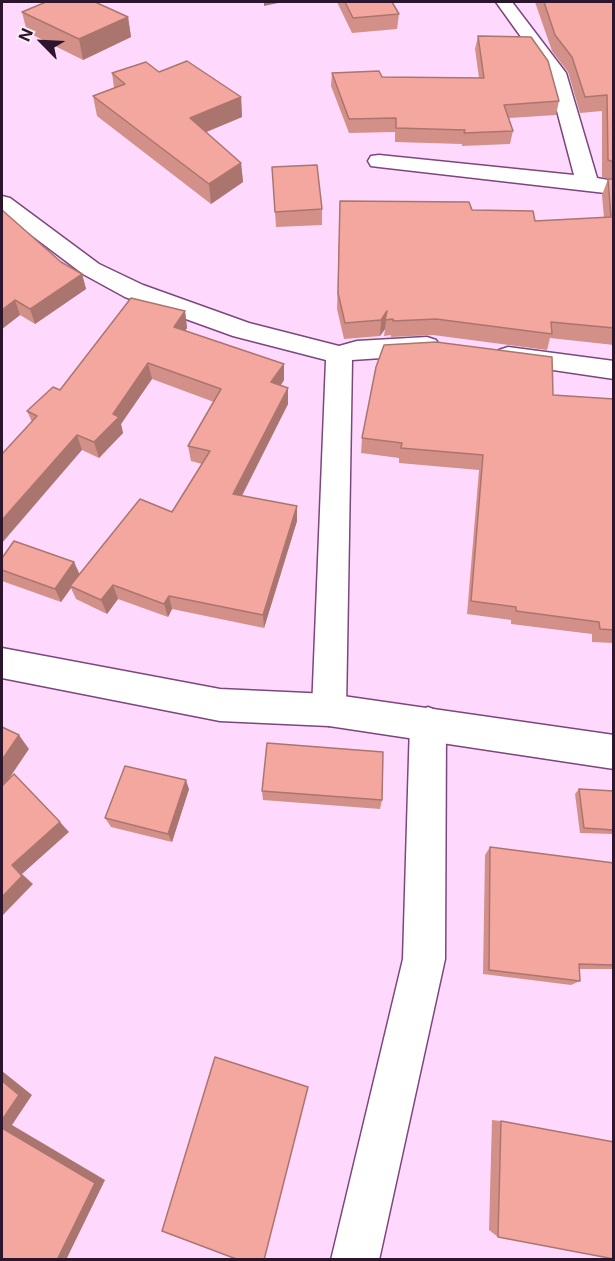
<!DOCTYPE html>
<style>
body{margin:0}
#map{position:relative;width:615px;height:1261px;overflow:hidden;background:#fed9fd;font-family:Inter,sans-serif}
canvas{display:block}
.frame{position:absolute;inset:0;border:3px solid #2c162d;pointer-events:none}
.north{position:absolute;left:12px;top:12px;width:60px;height:60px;-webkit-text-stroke:4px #fceffb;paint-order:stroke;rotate:294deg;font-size:16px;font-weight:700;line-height:24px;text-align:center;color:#2c162d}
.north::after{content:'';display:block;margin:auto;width:21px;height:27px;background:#2c162d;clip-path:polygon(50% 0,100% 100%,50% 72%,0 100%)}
</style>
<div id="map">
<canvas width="615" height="1261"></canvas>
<div class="frame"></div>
<div class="north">N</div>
</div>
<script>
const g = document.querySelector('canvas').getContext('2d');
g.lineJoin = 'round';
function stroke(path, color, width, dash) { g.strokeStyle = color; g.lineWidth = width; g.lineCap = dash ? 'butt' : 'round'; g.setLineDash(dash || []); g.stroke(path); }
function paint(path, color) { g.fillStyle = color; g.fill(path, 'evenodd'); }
const street = new Path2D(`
 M496,2H512L566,73L597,178L614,181V194L379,167L371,166L368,161L371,156L379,155L574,175L547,73Z
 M2,196L10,198L99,264L143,285L249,323L339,346L357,341L427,337L436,340L440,346L436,352L427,355L352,360L346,710L341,721L329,726L317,721L312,710L326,360L233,336L125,297L83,274L2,213Z
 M508,347L614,361V379L499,362L495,356L499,350Z
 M428,707L440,712L446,723L445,959L379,1260H331L403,959L410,723L416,712Z`);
const secondary = new Path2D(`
 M2,648L220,689L329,694L614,735V769L329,726L220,721L2,678Z`);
stroke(street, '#7c477c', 3);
stroke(secondary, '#7c477c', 3);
paint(street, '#fff');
paint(secondary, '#fff');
paint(new Path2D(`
 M337,2H392L399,14L397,29L352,33Z
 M535,2H614V345L550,338L547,350L433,335L391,337V335L384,336L385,329L380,336L344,339L337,309L340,201L472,210L535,221L604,218L602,195L608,179H609L602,177V111L580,113L568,72L552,51Z
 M22,12L128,17L131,37L83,60L27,32Z
 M478,36L559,101L556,115L509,118L513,131L510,144L462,146V144L395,142V132L349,133L331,86L332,73L382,77L479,78L475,49Z
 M159,72L241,97L242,117L206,132L241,163L243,182L211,204L97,116L93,96L114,88L112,73Z
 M272,167L322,209V225L276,227Z
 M2,210L61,262L82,274L86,289L35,324L20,315L2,329Z
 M185,311L187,328L185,331L284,364V380L281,385L288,404L242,496L297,521L264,628L172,609L168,617L118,599L107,614L76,599L71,588L61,602L2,581V558L74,562L79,574L172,512L202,464L191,461L188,446L214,402L152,379L121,424L123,433L99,458L82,450L32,422L27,411Z
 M553,395L614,399V643L592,642V634L511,624V620L467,614L479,470L399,463V458L361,453L362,438Z
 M189,789L172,842L111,827L105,818Z
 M579,789L614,791V834L580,833L575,794Z
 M262,791L382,800L380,809L263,800Z
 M490,847L614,863V969H579L580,981L571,985L483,974L485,855Z
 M492,1120L501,1121L498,1237L489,1230Z`), '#d29089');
paint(new Path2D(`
 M264,2H283L264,6Z
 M128,17L131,37L83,60L79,39Z
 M241,97L242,117L192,138L190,118Z
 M241,163L243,182L211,204L209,184Z
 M82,274L86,289L35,324L30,309Z
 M15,300L20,315L2,329V310Z
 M185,311L187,328L176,344L174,327Z
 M387,311L385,329L380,336L381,320Z
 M148,363L152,379L121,424L123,433L99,458L94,442L113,414Z
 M284,364V380L272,398L271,382Z
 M288,388V404L235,509L233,494Z
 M77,435L82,450L2,543V520Z
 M297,506V521L264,628L263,615Z
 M74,562L80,575L70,586L71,588L61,602L55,589Z
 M113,585L118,599L107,614L101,600Z
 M169,596L172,609L168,617L164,604Z
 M19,735L29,749L2,789V760Z
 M186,780L189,789L172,842L168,834Z
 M60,822L69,832L22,874L33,884L2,916V897L12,865Z
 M2,1071L32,1095L12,1125L105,1180L66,1260H57L2,1128Z`), '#ab756f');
const building = new Path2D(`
 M46,2H95L128,17L79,39L22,12Z
 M345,2H392L399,14L353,18Z
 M544,2H614V162L608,160L607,95L585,97L572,57L555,35Z
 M478,36L531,37L548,61L559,101L504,105L513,131L464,133L465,130L396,128V118L349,119L332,73L379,71L382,77L484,78Z
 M187,61L241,97L190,118L241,163L209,184L93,96L125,84L112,73L146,62L159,72Z
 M317,165L322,209L275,212L272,167Z
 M608,179H614V328L551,322L552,334L436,319L393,321V319L385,320L387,311L381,320L345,323L338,293L340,201L469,202L472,210L533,211L535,221L611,217Z
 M2,210L61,262L82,274L30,309L15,300L2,310Z
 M131,298L185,311L174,327L284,364L271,382L288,388L233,494L297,506L263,615L169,596L164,604L113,585L101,600L70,586L140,499L172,512L210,451L188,446L221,389L148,363L113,414L119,417L94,442L77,435L2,520V454L37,416L27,411L53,387L60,390Z
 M436,342L552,357L553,395L614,399V630L600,629L599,622L516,611V607L471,601L483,455L401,448L402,443L362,438L376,367L384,345Z
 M14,541L74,562L55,589L2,570V558Z
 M2,727L19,735L2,760Z
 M267,743L383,752L382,800L262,791Z
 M125,766L186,780L168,834L105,818Z
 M14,774L60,822L12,865L22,876L2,897V786Z
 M579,789L614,791V830L584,828Z
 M490,847L614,863V965L579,964L580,981L489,970Z
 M215,1057L308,1087L264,1260H239L162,1231Z
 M2,1081L19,1095L2,1120Z
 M501,1121L614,1142V1259L498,1237Z
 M2,1128L95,1183L57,1260H2Z`);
paint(building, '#f4a79f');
stroke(building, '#ab756f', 1.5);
</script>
